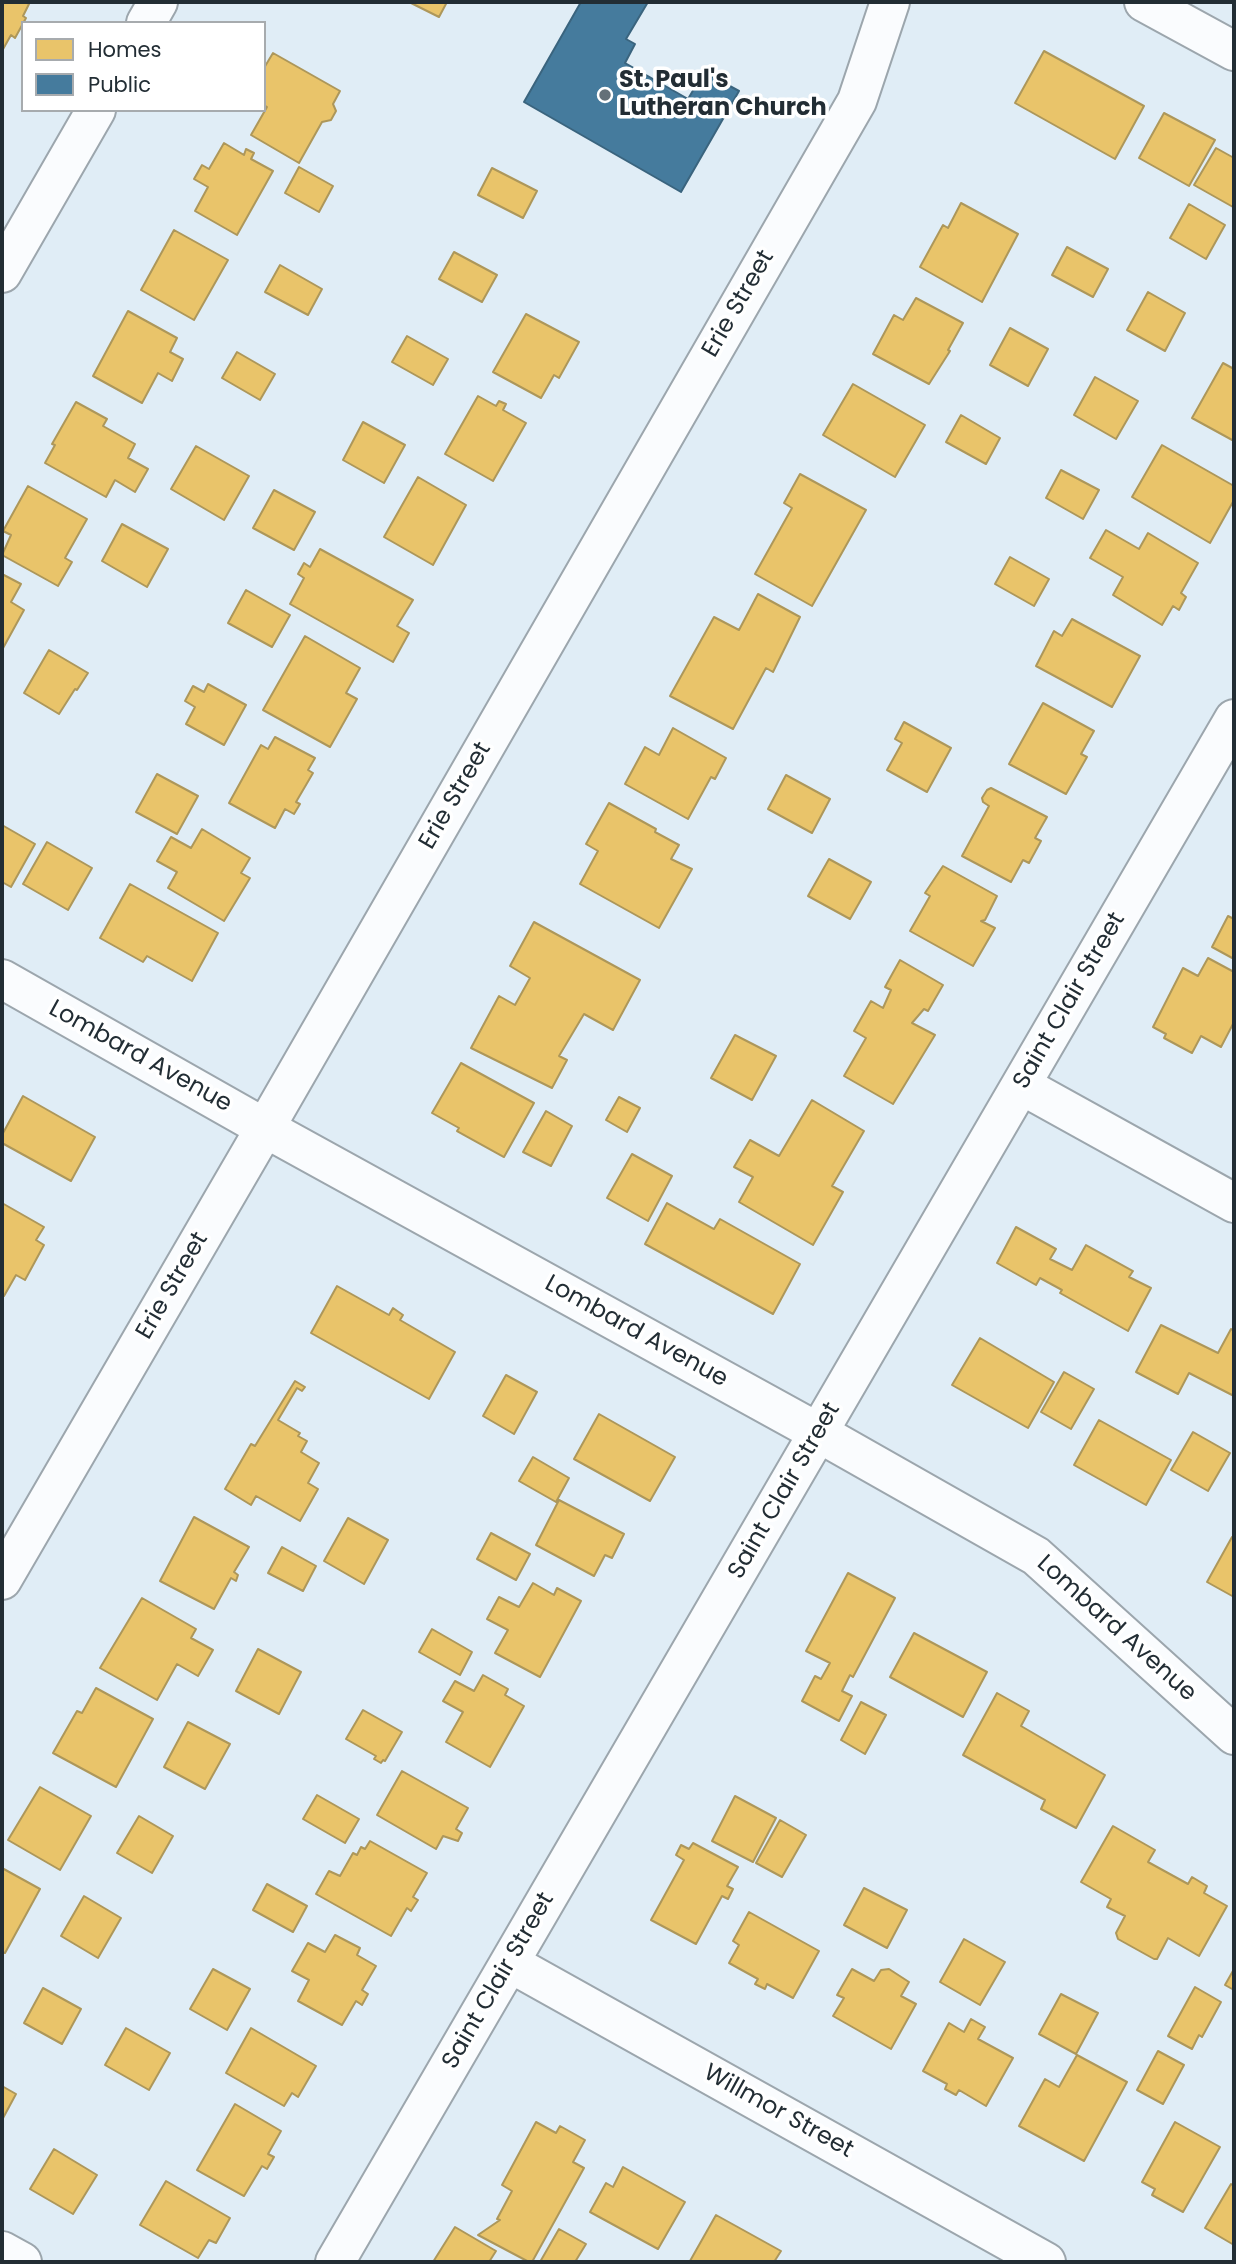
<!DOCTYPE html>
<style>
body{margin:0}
#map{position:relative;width:1236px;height:2264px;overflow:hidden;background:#e0edf6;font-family:Poppins,sans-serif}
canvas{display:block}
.frame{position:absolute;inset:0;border:4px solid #222d34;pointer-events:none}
.legend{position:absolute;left:21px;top:21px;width:245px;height:91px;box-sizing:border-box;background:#fff;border:2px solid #a7abae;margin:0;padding:9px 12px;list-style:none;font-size:21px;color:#222d34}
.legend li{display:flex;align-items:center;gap:14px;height:35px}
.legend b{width:35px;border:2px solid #a7abae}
</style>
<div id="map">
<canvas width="1236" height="2264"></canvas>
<div class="frame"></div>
<ul class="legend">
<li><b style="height:19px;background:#e9c46a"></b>Homes</li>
<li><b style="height:19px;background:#457b9d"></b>Public</li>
</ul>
</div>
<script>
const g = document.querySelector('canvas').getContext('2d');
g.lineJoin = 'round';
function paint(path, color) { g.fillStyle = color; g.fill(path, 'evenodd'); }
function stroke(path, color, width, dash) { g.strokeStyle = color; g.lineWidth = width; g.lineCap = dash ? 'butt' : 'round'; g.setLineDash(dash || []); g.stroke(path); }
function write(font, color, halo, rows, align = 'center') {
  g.font = font + ' Poppins,sans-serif'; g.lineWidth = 7; g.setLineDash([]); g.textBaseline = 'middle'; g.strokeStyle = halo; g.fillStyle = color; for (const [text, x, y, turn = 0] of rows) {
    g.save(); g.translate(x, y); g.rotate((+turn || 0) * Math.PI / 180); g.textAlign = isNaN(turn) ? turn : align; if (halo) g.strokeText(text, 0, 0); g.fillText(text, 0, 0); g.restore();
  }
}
const homes = new Path2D(`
 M2,2H25L29,4L23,16L26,18L15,38L11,35L2,51Z
 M409,2H447L439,17Z
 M1044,51L1144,106L1115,159L1015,103Z
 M273,53L340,91L333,104L336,111L331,120L322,122L299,163L251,135L267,107L264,105V68Z
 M1164,113L1215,140L1189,186L1139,158Z
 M224,143L244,155L246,149L254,153L251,159L273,171L237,235L195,211L208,187L194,179L202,165L209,169Z
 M1216,148L1234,158L1233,207L1194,185Z
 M299,167L333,186L319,212L285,193Z
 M492,168L537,191L523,218L478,195Z
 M961,203L1018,234L982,302L920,267L943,225L948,228Z
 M1189,204L1225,225L1206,259L1170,238Z
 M174,230L228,260L194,320L141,290Z
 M1067,247L1108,269L1093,297L1052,275Z
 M454,252L497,275L482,302L439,279Z
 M280,265L322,289L308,315L265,292Z
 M1148,292L1185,313L1165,351L1127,330Z
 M916,298L963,323L948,350L950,351L929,384L873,354L894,315L903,320Z
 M128,311L177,338L170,352L183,359L172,381L158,373L142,403L93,376Z
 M526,314L579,342L559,378L554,375L541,398L493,372Z
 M1010,328L1048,349L1028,386L990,365Z
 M407,336L448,359L433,385L392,362Z
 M237,352L275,374L260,400L222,378Z
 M1223,363L1234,369V441L1192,418Z
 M1095,377L1138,401L1116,439L1074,415Z
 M853,384L925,425L895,477L823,435Z
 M478,396L496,406L499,401L506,404L503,410L526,423L493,481L445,454Z
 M76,402L107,419L103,426L135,444L128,458L148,469L135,492L115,480L106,497L45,463L55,445L52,444Z
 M961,415L1000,438L986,464L946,442Z
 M363,422L405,445L384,483L343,460Z
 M1162,445L1234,486V500L1210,543L1132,497Z
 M196,446L249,476L224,520L171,489Z
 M1061,470L1099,490L1083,519L1046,498Z
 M800,474L866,510L812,606L755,574L792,508L784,503Z
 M418,477L466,505L433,565L384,537Z
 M28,486L87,519L65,558L72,562L58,586L2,555L11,535L3,531Z
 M274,490L315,512L294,550L253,528Z
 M122,524L168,549L147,587L102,561Z
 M1106,530L1139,549L1148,533L1198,563L1181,593L1186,597L1179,610L1173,606L1162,625L1113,595L1123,577L1090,558Z
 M320,549L413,600L397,626L409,633L393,662L290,604L304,578L298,574L304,563L310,567Z
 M1010,557L1049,579L1034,606L995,584Z
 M2,574L21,584L11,602L24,610L2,650Z
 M246,590L290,615L272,647L228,623Z
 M758,594L800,617L773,672L766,668L733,729L670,696L714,617L739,630Z
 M1072,619L1140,656L1112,707L1036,666L1054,631L1062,636Z
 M305,636L360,668L346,693L357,699L330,747L263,710Z
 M49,650L88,673L77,690L75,689L59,714L24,693Z
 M208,684L246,705L224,745L186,724L195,707L185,701L193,686L204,692Z
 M1043,703L1094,731L1081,754L1087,757L1066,794L1009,764Z
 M904,722L951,748L927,792L887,770L902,743L895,739Z
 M673,728L726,758L715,779L711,777L688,819L625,784L645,747L659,755Z
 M275,737L315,758L308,770L313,773L296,802L300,804L294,814L285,809L275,828L229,803L261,745L268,749Z
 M157,774L198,796L177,834L136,812Z
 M786,775L830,799L812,833L768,809Z
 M991,788L1047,817L1035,838L1041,841L1029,863L1023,860L1011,882L962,856L989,806L983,802L982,798L987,790Z
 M609,803L656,829L655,832L679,845L671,859L692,869L659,928L580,884L598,851L586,844Z
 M2,825L35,844L11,887L2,882Z
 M202,829L250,858L241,873L250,878L224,921L168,888L177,872L157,861L171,837L191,848Z
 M47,842L92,868L68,910L23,884Z
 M829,859L871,882L850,919L808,896Z
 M943,866L997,896L985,920L981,921L995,928L973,966L910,931L930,896L925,893Z
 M130,884L218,933L192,981L147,956L143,962L100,938Z
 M1228,916L1234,919V959L1212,947Z
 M534,922L640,980L613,1030L584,1014L559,1056L567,1060L552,1088L471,1048L499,996L515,1005L530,978L510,966Z
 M1208,958L1234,972V1022L1221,1047L1201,1036L1192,1053L1164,1038L1166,1034L1153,1027L1183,968L1198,976Z
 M900,960L943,985L928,1011L924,1009L912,1023L935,1035L893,1104L844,1076L866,1038L854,1031L871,1001L883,1008L891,990L885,987Z
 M735,1035L776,1056L752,1100L711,1078Z
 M461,1063L534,1103L504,1157L457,1131L459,1128L432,1113Z
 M23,1096L95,1137L71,1181L2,1143V1135Z
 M619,1097L640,1108L627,1132L606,1120Z
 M812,1100L864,1131L832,1186L843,1192L813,1245L739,1202L753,1177L734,1167L750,1140L779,1156Z
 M546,1111L572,1126L551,1166L523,1152Z
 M632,1154L672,1176L648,1221L607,1198Z
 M2,1203L44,1227L36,1240L44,1245L25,1280L16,1275L4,1296L2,1295Z
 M667,1203L714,1229L720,1219L800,1264L773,1314L645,1244Z
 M1016,1227L1056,1249L1050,1259L1072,1270L1086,1245L1133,1271L1129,1277L1151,1288L1128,1331L1060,1293L1062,1290L1040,1278L1036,1285L997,1263Z
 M337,1286L389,1315L393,1308L403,1315L400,1320L455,1352L429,1399L311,1333Z
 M1161,1325L1218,1353L1231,1329L1234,1331V1396L1189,1373L1178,1394L1136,1372Z
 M980,1338L1054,1382L1028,1428L952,1385Z
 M1064,1372L1094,1389L1071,1429L1041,1412Z
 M506,1375L537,1392L514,1434L483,1416Z
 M295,1381L305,1387L302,1391L297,1388L278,1420L300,1433L298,1436L307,1441L301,1452L319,1463L308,1483L318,1489L300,1521L256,1496L251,1505L225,1489L251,1444L255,1446Z
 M599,1414L675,1457L650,1501L574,1459Z
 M1099,1420L1171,1460L1146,1505L1074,1465Z
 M1193,1432L1230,1453L1208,1491L1171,1470Z
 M533,1457L569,1478L556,1502L519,1481Z
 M559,1500L624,1534L612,1558L605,1555L594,1576L536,1545Z
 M194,1517L249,1547L234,1572L238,1575L236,1581L231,1578L214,1609L160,1581Z
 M348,1518L388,1540L364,1584L324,1561Z
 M491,1533L530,1554L516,1580L477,1559Z
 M1232,1537L1234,1538V1597L1207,1582Z
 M282,1547L316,1566L303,1591L268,1573Z
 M848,1573L895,1598L853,1677L850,1675L842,1691L852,1696L839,1721L802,1701L815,1676L821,1679L830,1663L806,1651Z
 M533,1583L554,1595L557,1588L581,1601L540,1677L495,1653L508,1630L487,1619L499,1597L519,1607Z
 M142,1598L196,1629L191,1638L213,1650L198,1676L177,1664L157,1700L100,1668Z
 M432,1629L472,1652L460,1675L419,1652Z
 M914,1633L987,1672L963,1717L890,1677Z
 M258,1649L301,1672L279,1714L236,1691Z
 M483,1675L508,1689L505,1695L524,1706L490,1767L446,1742L463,1712L443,1701L455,1681L474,1691Z
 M96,1688L153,1719L116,1787L53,1753L77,1711L82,1713Z
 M997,1693L1029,1711L1021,1726L1105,1775L1076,1828L1041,1809L1045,1800L963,1755Z
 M861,1702L886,1715L865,1754L841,1740Z
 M363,1710L402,1732L385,1761L383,1760L381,1763L374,1759L376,1756L346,1739Z
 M188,1722L230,1744L205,1789L164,1767Z
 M402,1771L468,1808L456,1829L462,1833L458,1841L443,1836L436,1849L377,1815Z
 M40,1787L91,1816L60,1870L8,1840Z
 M317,1795L359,1819L345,1843L303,1819Z
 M735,1796L776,1818L753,1862L712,1841Z
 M139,1816L173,1836L152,1873L117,1853Z
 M780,1820L806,1835L782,1877L756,1863Z
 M1113,1826L1155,1850L1148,1862L1188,1884L1192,1877L1207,1886L1204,1893L1227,1906L1199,1956L1168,1938L1157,1959H1154L1118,1939L1116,1933L1125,1916L1107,1907L1111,1899L1081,1882Z
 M370,1841L427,1873L413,1897L418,1900L411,1911L407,1908L391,1936L316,1894L329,1871L340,1876L353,1853L357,1855L361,1847L365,1849Z
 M693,1843L738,1867L727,1886L733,1889L728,1899L722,1896L696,1944L651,1920L684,1860L676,1855L681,1845L689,1849Z
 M2,1868L40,1889L5,1953L2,1952Z
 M267,1884L307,1906L293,1932L253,1910Z
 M864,1888L907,1910L887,1948L844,1925Z
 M84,1896L121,1918L98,1958L61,1936Z
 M749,1912L819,1951L793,1998L767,1984L765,1989L755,1984L758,1979L729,1963L739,1945L733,1941Z
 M335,1935L360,1948L357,1955L376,1966L362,1990L368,1994L362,2005L356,2001L342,2025L298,2001L309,1980L292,1971L308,1943L325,1952Z
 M964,1939L1005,1962L980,2005L940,1982Z
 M213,1969L250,1989L227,2030L190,2009Z
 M852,1969L874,1981L881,1970L889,1969L909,1982L901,1996L916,2004L891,2049L833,2016L844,1998L837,1995Z
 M1234,1969V1990L1225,1985Z
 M1195,1987L1221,2002L1202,2037L1199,2035L1192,2049L1168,2036Z
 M43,1988L81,2009L62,2044L24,2023Z
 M1061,1994L1098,2013L1076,2054L1039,2034Z
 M971,2019L985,2027L978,2039L1013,2058L986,2106L959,2090L956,2095L945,2089L947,2084L923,2071L949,2023L964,2032Z
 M126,2028L170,2053L149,2090L105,2065Z
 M251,2028L316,2066L298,2097L292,2093L284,2106L226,2073Z
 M1158,2051L1184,2065L1163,2104L1137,2090Z
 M1077,2055L1127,2082L1084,2161L1019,2126L1045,2079L1059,2087Z
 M2,2086L16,2094L2,2120Z
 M235,2104L281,2131L268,2154L274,2157L267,2169L262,2166L244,2196L197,2170Z
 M536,2122L556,2133L560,2126L585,2140L573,2162L584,2168L532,2262H529L478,2235L500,2220L497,2219L512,2191L502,2185Z
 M1175,2122L1220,2147L1183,2212L1152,2195L1155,2189L1142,2182Z
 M54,2149L97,2175L73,2214L30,2189Z
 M623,2167L685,2202L658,2249L590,2212L606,2183L613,2187Z
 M166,2181L230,2218L216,2243L209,2240L198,2258L140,2225Z
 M1231,2184L1234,2186V2245L1205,2228Z
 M716,2215L781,2251L774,2262L690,2261Z
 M455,2227L496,2251L489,2262H433Z
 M559,2229L586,2244L575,2262H540Z`);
paint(homes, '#e9c46a');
stroke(homes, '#ad975a', 2);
const public = new Path2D(`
 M581,2H648L626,39L635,44L625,63L688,99L704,72L739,91L681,192L524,102Z`);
paint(public, '#457b9d');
stroke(public, '#3a647e', 2);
const minor = new Path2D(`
 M146,23L158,2
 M2,273L96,110
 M2,979L265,1128L819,1433L1036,1556L1234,1735
 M1021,1085L1234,1203
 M2,1580L265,1128L857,101L890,2
 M510,1963L1046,2262
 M335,2262L1234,719`);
const tertiary = new Path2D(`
 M1144,2L1234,51
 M2,2251L22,2262`);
stroke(minor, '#9ca6ad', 42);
stroke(tertiary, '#9ca6ad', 42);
stroke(minor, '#fafcfe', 38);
stroke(tertiary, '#fafcfe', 38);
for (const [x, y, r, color] of [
 [605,95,7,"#647078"]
]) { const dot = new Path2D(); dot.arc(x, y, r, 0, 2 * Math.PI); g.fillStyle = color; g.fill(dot); stroke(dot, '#fff', 2.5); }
write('bold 24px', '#222d34', '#fff', [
 ["St. Paul's",619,81],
 ["Lutheran Church",619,109]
], 'left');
write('24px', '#222d34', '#fff', [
 ["Erie Street",739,304,-60],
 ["Erie Street",456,796,-60],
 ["Saint Clair Street",1070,1001,-60],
 ["Lombard Avenue",140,1057,29],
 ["Erie Street",173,1286,-60],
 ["Lombard Avenue",636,1332,29],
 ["Saint Clair Street",785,1491,-60],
 ["Lombard Avenue",1116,1629,42],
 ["Saint Clair Street",499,1981,-60],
 ["Willmor Street",778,2112,29]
]);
</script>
